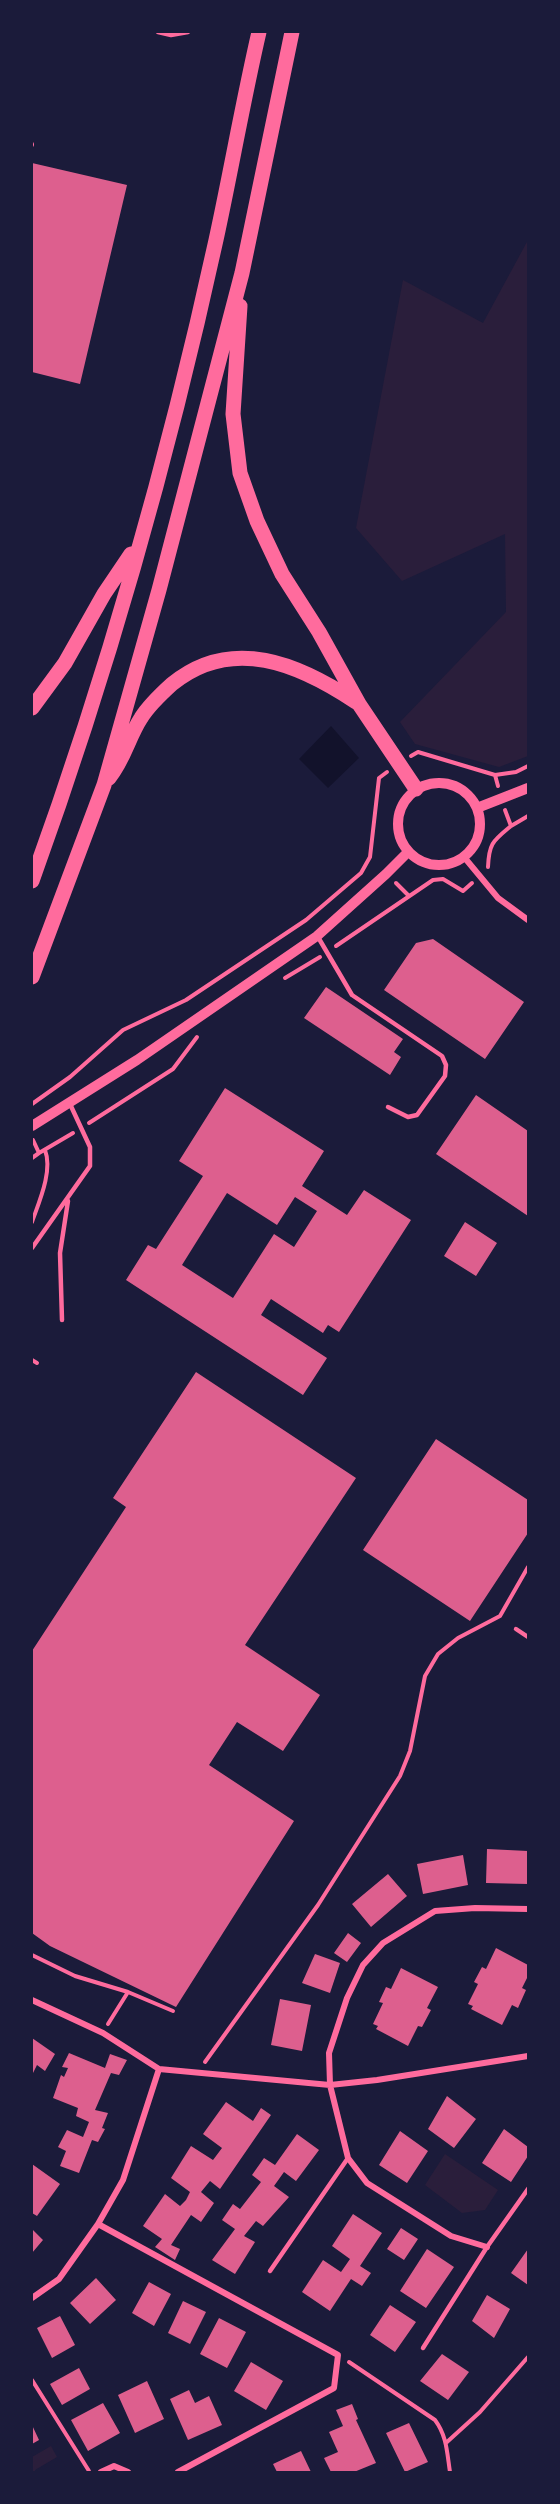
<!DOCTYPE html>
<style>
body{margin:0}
#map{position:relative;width:560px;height:2504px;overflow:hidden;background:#1b1b3a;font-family:"Asap Condensed",sans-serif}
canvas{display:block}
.frame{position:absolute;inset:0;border:33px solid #1b1b3a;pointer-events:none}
</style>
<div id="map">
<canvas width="560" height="2504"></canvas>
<div class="frame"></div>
</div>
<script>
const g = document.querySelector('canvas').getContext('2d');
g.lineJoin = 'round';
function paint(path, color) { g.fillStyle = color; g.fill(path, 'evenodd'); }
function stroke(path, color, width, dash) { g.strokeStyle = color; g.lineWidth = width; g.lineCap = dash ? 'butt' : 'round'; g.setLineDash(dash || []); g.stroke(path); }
paint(new Path2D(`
 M528,240V756L499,767L415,744L400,722L506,612L505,534L402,581L356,528L403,280L483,323Z
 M445,2154L498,2190L485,2210L462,2213L425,2185Z
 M51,2446L57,2457L35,2470V2472H32V2457Z`), '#2a1e3b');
paint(new Path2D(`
 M331,726L359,758L328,788L299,759Z`), '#12122b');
paint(new Path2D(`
 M32,163L127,185L80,384L32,372Z
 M433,939L524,1002L485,1059L384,990L416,943Z
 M326,987L403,1039L394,1052L401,1057L390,1075L304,1018Z
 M225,1088L324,1151L302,1186L347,1215L364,1190L411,1220L339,1332L328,1325L323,1333L271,1299L261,1315L327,1358L303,1395L126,1280L148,1245L156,1249L203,1176L179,1161ZM227,1193L277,1225L295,1197L317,1211L294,1247L274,1234L233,1298L182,1265Z
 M476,1095L528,1131V1216L436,1154Z
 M465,1222L497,1243L476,1276L444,1256Z
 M196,1372L356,1478L245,1645L320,1695L283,1751L237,1722L209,1765L294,1821L176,2007L50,1946L32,1933V1651L126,1507L113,1498Z
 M436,1439L528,1500V1533L470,1621L363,1550Z
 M487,1849L528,1851V1884L486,1883Z
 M463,1855L468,1885L423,1894L417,1864Z
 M388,1874L407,1896L371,1927L352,1904Z
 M348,1933L361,1943L347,1962L334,1953Z
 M496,1948L528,1965V1976L522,1988L526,1990L518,2008L512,2005L502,2025L471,2009L473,2006L468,2004L478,1984L474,1982L482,1967L486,1969Z
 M315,1954L340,1963L330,1993L302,1983Z
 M401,1968L438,1987L427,2008L431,2010L422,2027L418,2026L408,2046L376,2029L378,2026L373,2024L383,2003L379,2002L386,1987L391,1989Z
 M280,1999L311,2005L302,2051L271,2045Z
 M32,2038L55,2054L45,2071L37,2065L32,2075Z
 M69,2053L105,2068L110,2054L127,2060L119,2075L111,2073L95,2110L108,2113L102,2128L105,2129L98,2142L92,2140L79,2173L60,2166L66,2151L58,2147L67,2130L83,2137L89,2122L76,2116L78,2108L53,2098L61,2075L64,2077L68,2068L62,2067Z
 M447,2096L476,2119L454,2148L428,2129Z
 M226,2102L253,2121L261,2108L271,2115L220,2189L210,2181L201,2192L214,2203L201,2222L191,2215L171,2245L180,2249L175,2260L155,2247L162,2239L143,2226L165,2194L180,2206L186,2200L190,2192L171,2178L191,2146L213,2160L222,2148L203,2134Z
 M504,2129L528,2147V2156L511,2182L482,2163Z
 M400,2131L428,2151L407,2183L379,2165Z
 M297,2134L319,2150L296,2181L284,2172L274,2186L289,2197L263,2226L256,2221L244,2236L255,2242L235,2274L212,2260L235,2229L222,2220L233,2204L240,2209L261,2182L252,2175L264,2158L275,2165Z
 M32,2164L60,2184L37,2216L32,2213Z
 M353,2214L382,2233L360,2266L371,2273L362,2286L351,2279L330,2311L302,2292L323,2260L341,2272L350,2259L332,2246Z
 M401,2228L418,2239L404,2260L387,2249Z
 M32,2229L43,2240L32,2253Z
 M427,2249L454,2267L426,2308L400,2291Z
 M528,2249V2285L511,2273Z
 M96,2278L116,2300L90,2324L70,2303Z
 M149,2282L171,2294L154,2326L132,2313Z
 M487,2295L510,2309L494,2338L472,2321Z
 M183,2301L206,2312L190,2344L168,2333Z
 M390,2305L416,2322L395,2352L370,2335Z
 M60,2316L75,2345L52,2358L37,2328Z
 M219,2318L246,2332L227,2368L200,2354Z
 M442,2354L469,2372L448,2400L420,2381Z
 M251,2362L283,2381L266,2410L234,2391Z
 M79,2368L90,2389L62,2405L50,2384Z
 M147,2381L164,2419L135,2433L118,2395Z
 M189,2390L195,2403L209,2396L222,2425L188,2440L170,2399Z
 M103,2403L120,2433L88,2451L71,2420Z
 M352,2404L358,2419L356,2420L376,2463L354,2472H331L324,2458L338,2452L329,2432L343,2426L336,2410Z
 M409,2423L428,2462L405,2472L386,2433Z
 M32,2425L39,2440L32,2444Z
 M301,2451L311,2472H277L273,2464Z`), '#dd5f8e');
stroke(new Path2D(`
 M32,145V144
 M411,756L418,752L495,775L498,786
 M495,775L516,772L528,766
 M511,826L528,816
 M488,867C489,843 493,841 511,826L505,810
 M396,883L409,896
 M336,946L433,880L443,879L463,891L472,883
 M285,978L320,957
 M32,1104L70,1077L123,1030L186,1000L306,920L361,873L370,857L379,778L387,772
 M89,1123L173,1069L197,1037
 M39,1153L73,1133
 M32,1158L39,1153L33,1140
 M32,1222C39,1202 53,1171 45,1150
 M32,1360L37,1363
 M32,1955L75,1976L128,1992L173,2011
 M108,2024L128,1992
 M205,2062L318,1905L400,1776L410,1751L425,1676L438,1654L458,1638L500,1616L528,1567
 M349,2362L435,2420C447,2436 447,2453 450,2472
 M32,2380L89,2471
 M447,2442L480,2412L528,2357`), '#ff6b9d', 4);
stroke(new Path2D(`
 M158,32L171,35L188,32
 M318,937L352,995L442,1056L446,1065L445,1076L417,1115L408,1117L388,1107
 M32,1248L90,1166V1147L70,1104
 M62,1320L60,1253L68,1201
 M516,1629L528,1637
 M270,2271L348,2158
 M423,2348L487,2247L528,2189`), '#ff6b9d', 4.5);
stroke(new Path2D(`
 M464,857L498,898L528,920
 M32,2000L103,2033L159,2069L330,2085L377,2080L528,2056
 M98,2224L338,2355L334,2388L178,2472
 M487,2247L451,2236L367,2183L348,2158L330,2085L329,2053L347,1998L363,1965L383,1943L435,1911L475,1908L528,1909
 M32,2298L59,2279L98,2224L123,2180L159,2069
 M101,2472L114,2466L128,2472`), '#ff6b9d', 6);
stroke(new Path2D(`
 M398 824a41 41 0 1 1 82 0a41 41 0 1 1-82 0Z
 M477,808L528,788
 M32,1126L137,1060L317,936L386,874L408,852`), '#ff6b9d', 10);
stroke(new Path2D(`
 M240,306L233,414L240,473L257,521L282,574L319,632L359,704L416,789
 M32,708L65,663L104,594L131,554
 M109,778C125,758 128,738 141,718C149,705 161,694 172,684C232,635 299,664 356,702
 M32,881C107,674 169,455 216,240C231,171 243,101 259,32
 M32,977L104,785L159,590L242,273L292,32`), '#ff6b9d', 15);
</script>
